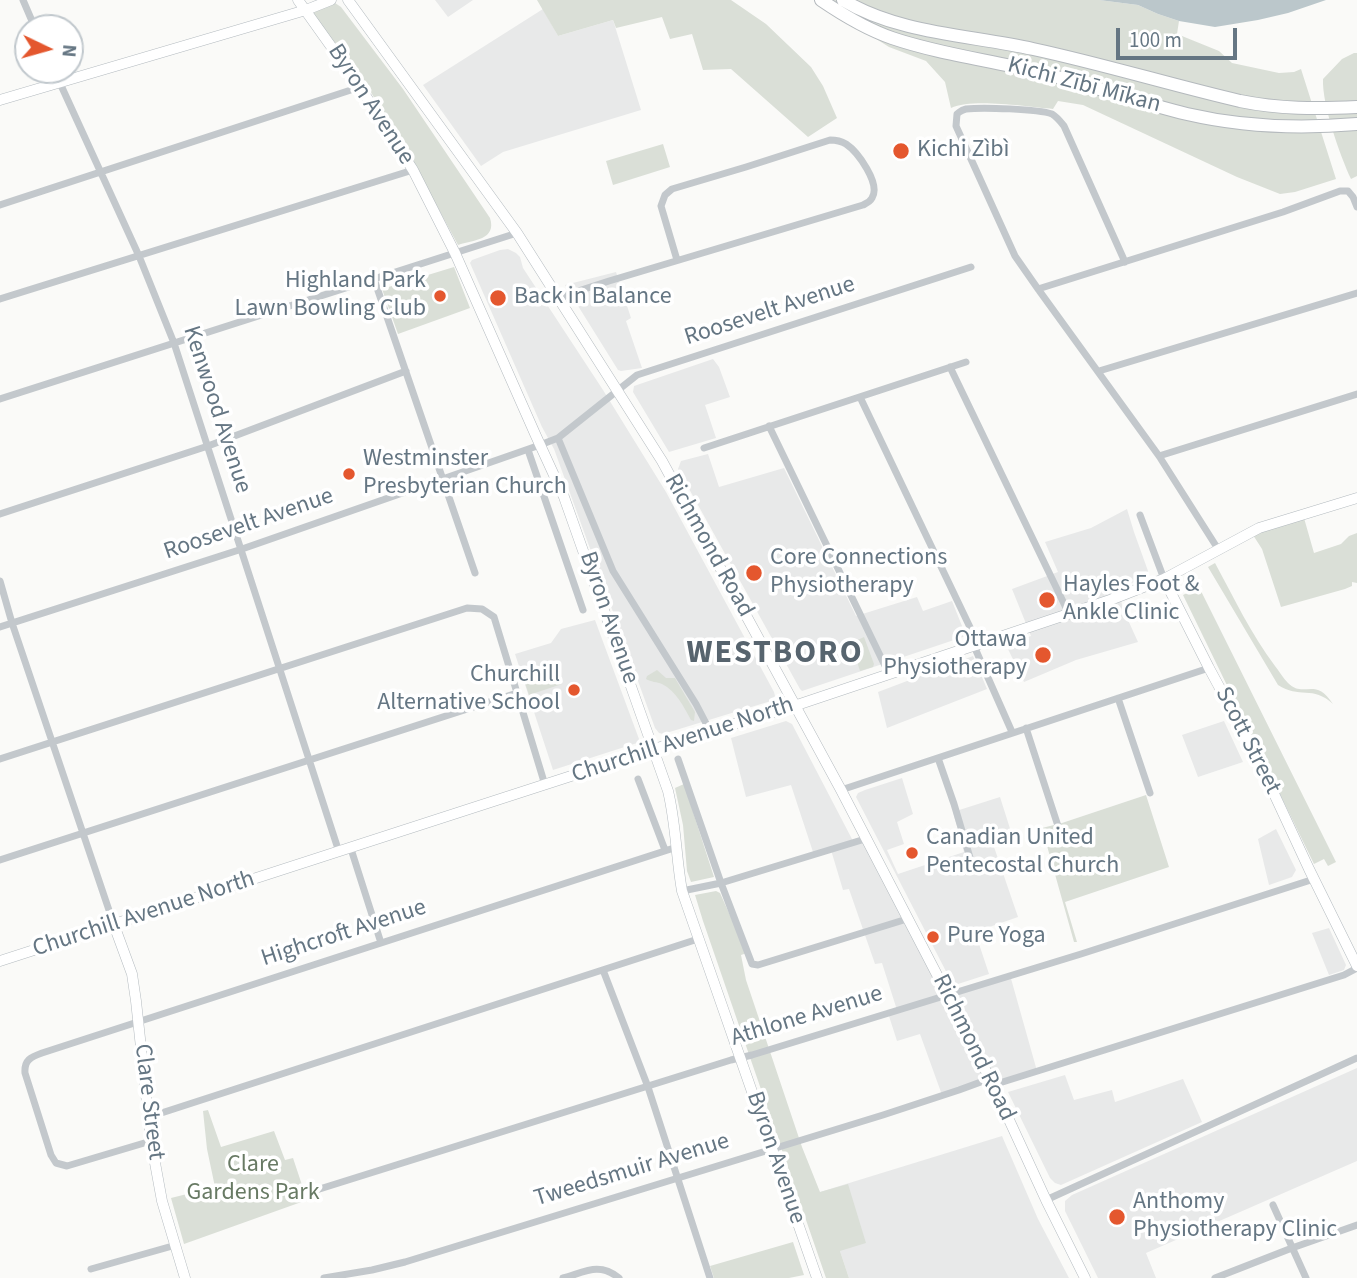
<!DOCTYPE html>
<meta charset="utf-8">
<style>
body{margin:0}
#map{position:relative;width:1357px;height:1278px;overflow:hidden;background:#fafaf8;font-family:"Source Sans 3",sans-serif}
canvas{display:block}
.north{position:absolute;left:14px;top:14px;width:70px;height:70px;box-sizing:border-box;background:#fff;border:2px solid #c1c8cd;border-radius:50%;rotate:95deg;font-size:19px;font-weight:700;line-height:28px;text-align:center;color:#657683}
.north::after{content:'';display:block;margin:auto;width:24px;height:32px;background:#e4572e;clip-path:polygon(50% 0,100% 100%,50% 72%,0 100%)}
.scale{position:absolute;left:1116px;top:28px;width:121px;height:32px;box-sizing:border-box;border:4px solid #657683;border-top:0;padding-left:9px;font-size:21px;line-height:24px;white-space:nowrap;color:#657683;-webkit-text-stroke:5px #fff;paint-order:stroke}
</style>
<div id="map">
<canvas width="1357" height="1278"></canvas>
<div class="north">N</div>
<div class="scale">100 m</div>
</div>
<script>
const g = document.querySelector('canvas').getContext('2d');
g.lineJoin = 'round';
function paint(path, color) { g.fillStyle = color; g.fill(path, 'evenodd'); }
function stroke(path, color, width, dash) { g.strokeStyle = color; g.lineWidth = width; g.lineCap = dash ? 'butt' : 'round'; g.setLineDash(dash || []); g.stroke(path); }
function write(font, color, halo, rows, align = 'center') {
  g.font = font + ' "Source Sans 3",sans-serif'; g.lineWidth = 7; g.setLineDash([]); g.textBaseline = 'middle'; g.strokeStyle = halo; g.fillStyle = color; for (const [text, x, y, turn = 0] of rows) {
    g.save(); g.translate(x, y); g.rotate((+turn || 0) * Math.PI / 180); g.textAlign = isNaN(turn) ? turn : align; if (halo) g.strokeText(text, 0, 0); g.fillText(text, 0, 0); g.restore();
  }
}
paint(new Path2D(`
 M435,0H473L448,17Z
 M543,9L558,36L613,20L641,110L503,152L481,166L423,85Z
 M508,249L516,253L520,257L523,268L603,390L666,492L774,692L775,696L771,701L663,734L659,733L655,728L554,449L542,427L470,263L472,260L500,250Z
 M616,272L631,318L626,321L642,368L621,371L618,370L565,285Z
 M713,359L719,367L730,397L705,405L716,438L669,452L633,392L634,386Z
 M708,454L719,487L784,468L856,616L917,597L923,611L952,601L966,636L802,691L800,689L678,469L681,461Z
 M1127,509L1134,532L1148,571L1147,576L1142,579L1118,588L1123,609L1138,642L1076,660L1024,682L1006,645L1031,636L1012,589L1058,572L1045,542L1091,528Z
 M595,620L639,739L637,743L553,770L515,654L551,643L561,629Z
 M973,656L987,689L887,728L878,692Z
 M786,721L792,724L853,841L865,839L947,994L1010,975L1037,1071L993,1085L989,1079L942,1095L920,1034L897,1041L888,1013L897,1010L882,963L875,964L849,889L843,890L831,850L814,855L791,785L746,797L731,738Z
 M1224,721L1243,762L1198,777L1182,735Z
 M902,778L913,814L897,822L904,844L887,850L898,874L964,852L953,812L1000,797L1013,838L993,844L1018,917L975,932L989,974L958,984L952,983L856,797L858,793L865,790Z
 M1276,829L1296,870L1292,877L1269,885L1258,839Z
 M1329,928L1346,965L1344,970L1329,975L1312,933Z
 M1357,1068V1161L1146,1253L1156,1278H1098L1065,1211V1201L1072,1195Z
 M1065,1075L1074,1100L1112,1090L1115,1102L1183,1079L1202,1122L1061,1185L1055,1183L1050,1178L1008,1092Z
 M1002,1136L1038,1219L1069,1278H849L820,1192Z`), '#e8e9e9');
paint(new Path2D(`
 M537,0H731L766,24L811,67L823,86L837,118L808,137L731,69L703,70L692,34L670,39L662,17L616,28L613,20L558,36Z
 M814,0H1099L1138,5L1158,14L1179,21L1177,34L1219,51L1232,63L1279,73L1294,72L1301,69L1336,179L1295,192L1280,194L1237,177L1083,105L1058,101L1053,109C1027,107 973,98 951,108L945,82L926,61L889,47Z
 M335,3L341,7L403,89L490,218C497,240 473,240 458,245L419,173L369,89L312,13Z
 M1354,53H1357V176L1351,179C1340,155 1322,105 1323,79L1342,59Z
 M663,144L670,167L613,185L606,161Z
 M454,267L470,308L398,334L382,289Z
 M1304,518L1314,553L1341,544L1349,536L1357,533V583L1352,582V586L1345,589L1281,607L1262,549L1253,535Z
 M1215,563C1234,598 1251,634 1275,666C1279,671 1283,678 1288,683C1304,699 1315,676 1333,704C1313,685 1299,699 1278,685L1208,567Z
 M1193,575L1336,862L1328,866L1324,859L1314,864L1183,595L1193,590L1188,579Z
 M864,637L874,664L873,667L860,671L851,643Z
 M555,666L562,684L529,695L525,683Z
 M657,670L666,678H675L695,712L694,721L691,720C684,707 676,691 662,684C657,682 651,682 646,679L647,676Z
 M684,784L714,877L691,882L687,871L683,825L675,788Z
 M1146,795L1169,867L1065,902L1077,942H1074L1042,828L1062,823Z
 M716,891L720,893L747,953L741,955L746,980L802,1147L820,1192L848,1184L866,1243L840,1251L849,1278H826L703,921L695,895Z
 M208,1110L221,1147L274,1131L285,1160L293,1158L307,1200L184,1244L171,1198L215,1187L207,1149L203,1111Z
 M793,1242L804,1275L789,1278H714L710,1266Z`), '#dadfd7');
paint(new Path2D(`
 M1099,0H1326L1288,13L1258,20L1215,27L1179,21L1158,14L1138,5Z`), '#bbc7cb');
const secondary = new Path2D(`
 M298,0L360,87L413,170L455,253L536,436L564,497L668,791C676,824 676,857 682,891L817,1278
 M348,0L517,233L662,461L841,790L947,994L993,1085L1046,1200L1085,1278
 M0,100L306,10L331,0
 M1164,579L1209,668L1256,755L1309,869L1357,966
 M114,925L132,974L136,1001L151,1141L162,1201L185,1278
 M0,961L710,731L794,706L1110,600L1164,579L1259,528L1357,498`);
const highway = new Path2D(`
 M821,0C843,15 866,29 892,38C939,54 989,60 1038,72C1088,84 1137,102 1187,114C1243,127 1300,129 1357,124
 M843,0C899,34 971,35 1033,49C1103,64 1171,85 1240,101C1279,109 1317,109 1357,107`);
stroke(secondary, '#b3babf', 11);
stroke(highway, '#b4b9bd', 14);
stroke(new Path2D(`
 M23,0L35,28
 M54,70L139,256L174,343L339,852
 M0,205L360,87
 M1125,262L1064,126C1060,121 1057,117 1052,114C1038,109 982,107 966,109C961,110 961,111 957,114L956,126L1015,256L1038,289L1159,456L1218,549
 M374,279L475,573
 M1038,289L1283,212L1340,191H1348L1353,197L1357,207
 M0,299L413,170
 M559,299L569,294L609,281L863,205C867,203 870,202 872,198C881,184 858,152 846,144C841,141 836,140 830,140L746,167L672,189L665,195L661,206L677,260
 M950,367L1069,614
 M1099,371L1357,293
 M860,397L978,644
 M0,399L517,233
 M769,426L889,674
 M558,438L613,571L696,704L710,731
 M704,448L966,362
 M528,450L583,610
 M1159,456L1357,394
 M0,514L208,446L406,371
 M1140,515L1164,579
 M0,581L12,623L114,925
 M0,627L242,549L540,445L558,438L637,375L971,267
 M974,646L1012,732
 M1118,698L1150,793
 M1026,728L1058,826
 M938,758L954,804L971,861
 M0,759L467,608L482,609L494,617L545,785
 M678,759L721,883L752,964L758,965L907,919
 M638,779L665,850
 M841,790L1209,668
 M351,849L381,943
 M0,860L517,693
 M682,891L721,883L865,839
 M603,970L648,1087L710,1278
 M993,1085L1344,975L1357,968
 M149,1117L698,939
 M151,1141L67,1166L56,1163L51,1155L25,1073C24,1060 31,1057 42,1053L677,847
 M310,1192L731,1060L752,1055L1081,954L1314,879
 M1046,1200L1357,1058
 M1273,1205L1306,1278
 M91,1269L176,1245
 M324,1278L372,1270L405,1262L883,1115L959,1090L989,1079
 M563,1278C585,1272 599,1262 619,1278
 M1215,1278L1292,1248L1357,1225`), '#c3c8cc', 7);
stroke(secondary, '#fff', 10);
stroke(highway, '#fff', 12);
for (const [x, y, r, color] of [
 [901,151,9,"#e4572e"],
 [440,296,7,"#e4572e"],
 [498,298,9,"#e4572e"],
 [349,474,7,"#e4572e"],
 [754,573,9,"#e4572e"],
 [1047,600,9,"#e4572e"],
 [1043,655,9,"#e4572e"],
 [574,690,7,"#e4572e"],
 [912,853,7,"#e4572e"],
 [933,937,7,"#e4572e"],
 [1117,1217,9,"#e4572e"]
]) { const dot = new Path2D(); dot.arc(x, y, r, 0, 2 * Math.PI); g.fillStyle = color; g.fill(dot); stroke(dot, '#fff', 2.5); }
write('24px', '#657683', '#fff', [
 ["Kichi Zībī Mīkan",1084,86,15],
 ["Byron Avenue",370,105,57],
 ["Roosevelt Avenue",770,312,-18],
 ["Kenwood Avenue",216,410,72],
 ["Roosevelt Avenue",249,525,-19],
 ["Richmond Road",708,546,61],
 ["Byron Avenue",608,618,71],
 ["Churchill Avenue North",683,741,-18],
 ["Scott Street",1247,741,63],
 ["Churchill Avenue North",144,915,-18],
 ["Highcroft Avenue",344,934,-18],
 ["Athlone Avenue",807,1017,-17],
 ["Richmond Road",973,1048,64],
 ["Clare Street",148,1102,83],
 ["Byron Avenue",775,1158,71],
 ["Tweedsmuir Avenue",632,1171,-17]
]);
write('24px', '#657683', '#fff', [
 ["Kichi Zìbì",917,151],
 ["Highland Park",426,282,"right"],
 ["Lawn Bowling Club",426,310,"right"],
 ["Back in Balance",514,298],
 ["Westminster",363,460],
 ["Presbyterian Church",363,488],
 ["Core Connections",770,559],
 ["Physiotherapy",770,587],
 ["Hayles Foot &",1063,586],
 ["Ankle Clinic",1063,614],
 ["Ottawa",1027,641,"right"],
 ["Physiotherapy",1027,669,"right"],
 ["Churchill",560,676,"right"],
 ["Alternative School",560,704,"right"],
 ["Canadian United",926,839],
 ["Pentecostal Church",926,867],
 ["Pure Yoga",947,937],
 ["Anthomy",1133,1203],
 ["Physiotherapy Clinic",1133,1231]
], 'left');
write('24px', '#687a64', '#fff', [
 ["Clare",253,1166],
 ["Gardens Park",253,1194]
]);
g.letterSpacing = '2px';
write('bold 32px', '#57646e', '#fff', [
 ["WESTBORO",775,655]
]);
g.letterSpacing = '0px';
</script>
